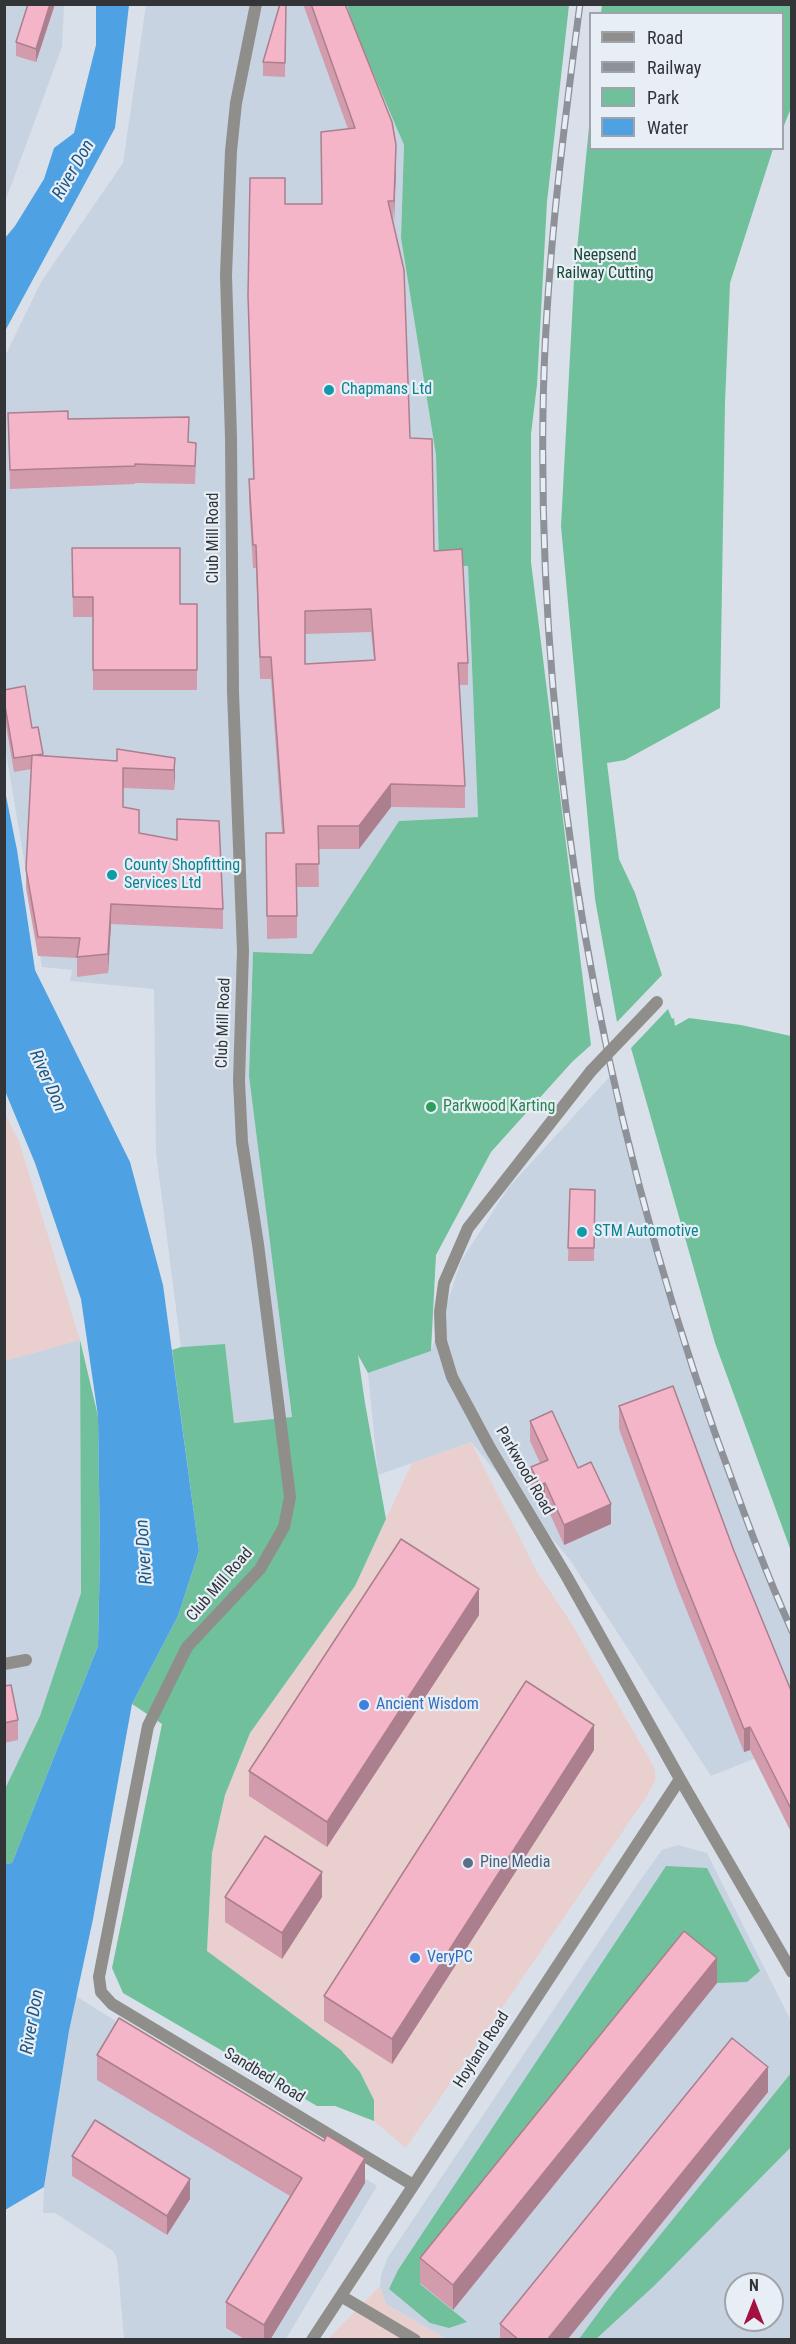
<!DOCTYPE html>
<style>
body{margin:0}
#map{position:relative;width:796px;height:2344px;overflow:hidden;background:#dae0e9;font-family:"Roboto Condensed",sans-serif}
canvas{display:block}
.frame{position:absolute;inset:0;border:6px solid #323438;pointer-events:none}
.legend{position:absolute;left:589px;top:12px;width:195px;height:138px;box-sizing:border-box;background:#e7eef6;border:2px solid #9fa4aa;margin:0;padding:8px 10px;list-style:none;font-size:18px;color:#323438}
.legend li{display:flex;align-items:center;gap:12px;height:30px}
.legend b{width:30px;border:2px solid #9fa4aa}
.north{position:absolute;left:724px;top:2272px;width:60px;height:60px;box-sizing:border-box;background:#e7eef6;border:2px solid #9fa4aa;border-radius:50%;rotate:0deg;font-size:16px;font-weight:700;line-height:24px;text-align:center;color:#323438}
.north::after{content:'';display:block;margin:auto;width:21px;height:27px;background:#a60f41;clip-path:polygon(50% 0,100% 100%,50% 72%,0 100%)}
</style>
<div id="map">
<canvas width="796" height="2344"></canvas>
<div class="frame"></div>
<ul class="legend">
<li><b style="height:8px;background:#8f8e8a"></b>Road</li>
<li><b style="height:8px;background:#8e9298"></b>Railway</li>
<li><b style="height:16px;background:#70c19b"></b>Park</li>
<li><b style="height:16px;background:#4ea1e3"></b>Water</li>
</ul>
<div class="north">N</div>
</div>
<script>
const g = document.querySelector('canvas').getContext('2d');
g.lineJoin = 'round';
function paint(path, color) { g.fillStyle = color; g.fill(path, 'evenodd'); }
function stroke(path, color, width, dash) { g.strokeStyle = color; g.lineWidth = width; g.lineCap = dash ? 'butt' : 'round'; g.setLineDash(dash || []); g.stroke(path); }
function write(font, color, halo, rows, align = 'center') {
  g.font = font + ' "Roboto Condensed",sans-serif'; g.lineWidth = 4.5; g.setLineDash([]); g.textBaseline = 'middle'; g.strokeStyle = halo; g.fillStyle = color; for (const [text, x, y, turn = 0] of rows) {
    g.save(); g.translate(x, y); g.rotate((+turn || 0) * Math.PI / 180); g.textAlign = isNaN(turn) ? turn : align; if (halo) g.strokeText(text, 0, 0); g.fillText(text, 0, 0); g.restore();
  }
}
paint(new Path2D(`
 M4,1112L19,1141L80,1340L5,1361Z
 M471,1442L537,1572L570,1621L655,1769V1781L647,1796L406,2148L374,2121V2100L360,2072L207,1951L212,1853L225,1795L250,1733L355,1586L412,1463Z
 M380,2286L386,2304L447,2339L327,2340Z`), '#e9cfce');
paint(new Path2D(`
 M5,5H64L62,47L5,202Z
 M146,5H347L353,26L404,145L401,238L436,455L439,565L468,566L478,817L399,821L312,954L253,952L249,1076L292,1417L234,1423L225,1344L181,1347L156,1153L154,989L70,981L72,970L42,967L5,747L4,358L41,282L123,163Z
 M612,1074L693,1368L791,1635V1744L711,1776L570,1560L471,1442L378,1475L368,1373L431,1351L461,1261L508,1188Z
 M80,1340L81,1593L40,1716L5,1791V1361Z
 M678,1845L707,1853L791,2021V2339H447L386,2304L380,2286L381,2275L388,2257L641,1879L662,1850ZM736,2284H772V2320H736Z
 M76,1996L377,2186L286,2339H124L117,2258L113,2251L55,2213H43L44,2187L69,2031Z`), '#c8d3e2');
paint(new Path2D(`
 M347,5H569L547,202L537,385L531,434V562L591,1045L572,1062L491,1152L436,1255L431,1351L368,1373L358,1355L365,1403L386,1519L355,1586L250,1733L225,1795L212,1853L207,1951L341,2050L360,2072L374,2100V2121L335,2106H317L123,1993L112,1968L162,1724L132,1704L178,1616L199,1551L172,1350L181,1347L225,1344L234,1423L292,1417L249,1076L253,952L312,954L399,821L478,817L468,566L439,565L436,455L401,238L404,145L353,26Z
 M602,5H791V108L783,128L782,14L601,13Z
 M590,117V148L773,149L730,283L725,403L720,708L625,760L607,763L619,859L635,893L662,975L617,1022L595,899L561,526L574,280Z
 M668,1009L672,1019L674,1018L675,1026L689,1018L741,1025L791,1036V1551L715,1343L631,1048Z
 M80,1340L98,1416L100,1553L98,1646L12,1863L5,1864L4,1791L40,1716L81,1593Z
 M666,1866L707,1868L760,1971L747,1982L717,1983L684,1957L420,2284L467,2322L449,2328L430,2323L389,2289L398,2270Z
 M791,2073V2147L654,2286L596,2339H579L610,2297Z`), '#70c19b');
paint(new Path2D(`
 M96,5H129L115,128L5,331V238L15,226L44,179L54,148L74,133L96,45Z
 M4,786L17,850L35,970L130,1162L163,1285L199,1551L178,1616L132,1704L93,1919L69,2031L44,2187L5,2210V1864L12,1863L98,1646L100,1553L98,1416L81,1299L35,1163L5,1091Z`), '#4ea1e3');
stroke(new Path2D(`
 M256,4L236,103L231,151L226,275L231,438L233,692L243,951L239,1081L242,1142L258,1244L290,1497L284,1527L260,1569L187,1647L148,1726L99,1977L101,1992L112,2004L413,2185
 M591,1071L468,1228L444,1283L440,1312L441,1341L452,1377L490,1448L567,1577L680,1779L792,1972
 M4,1664L26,1660
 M341,2296L415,2340
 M312,2340L680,1779`), '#8f8e8a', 12);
const rail = new Path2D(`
 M580,4C562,140 545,275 543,412C538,758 601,1111 716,1436C740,1502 763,1567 792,1631`);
stroke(rail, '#8e9298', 7);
stroke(rail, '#e7eef6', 4.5, [14]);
stroke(new Path2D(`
 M591,1071L657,1002`), '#8f8e8a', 12);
paint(new Path2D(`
 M54,4V7L36,62L16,56V42Z
 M286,4L285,77L263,76V62Z
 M303,4H345L396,168L393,224L410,438L434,551L468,663V685H459L465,786V808L391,807L359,849H318L319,887H297V938L267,939L266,833H282L271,679H260L256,568H253L249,502V479H253L248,296L285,204H322L348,129ZM371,632L374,660L305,664V634Z
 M8,413L68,419L189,442L196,461L195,484L135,483V484L10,489Z
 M72,548L180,604H197V690H93V617H73Z
 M4,690L32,728L43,754V756L117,761L175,758L174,790L123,788V807L139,833L223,909V929L111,924L108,973L77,977V958L38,956L26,888V869L32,769L14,772L4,714Z
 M570,1189L595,1190L594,1261H568Z
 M619,1406L734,1551L792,1693V1834L750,1750L744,1752L678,1589L619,1429Z
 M530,1421L578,1468L611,1524L564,1545L545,1503L539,1505L531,1487V1467L540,1463L530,1441Z
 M479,1615L327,1847L249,1796V1771Z
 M4,1686L18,1720V1740L4,1743Z
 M594,1750L392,2064L324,2021V1996Z
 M225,1897H322L282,1959L225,1922Z
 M717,1983L453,2310L420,2283V2258Z
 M97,2055L324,2141L365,2183L270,2340H246L226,2328V2302L290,2196L97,2080Z
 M768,2092L567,2340H500V2324Z
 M72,2156L190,2199L167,2235L72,2176Z`), '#d29cad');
paint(new Path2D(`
 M50,4H54V7L36,62V49Z
 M396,145V168L394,224V201Z
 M175,758V777L174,790V770Z
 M391,784V807L359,849V826Z
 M111,904V924L108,973V954Z
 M545,1483V1503L539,1505V1485Z
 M611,1504V1524L564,1545V1525Z
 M479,1589V1615L327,1847V1822Z
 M594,1725V1750L392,2064V2039Z
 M750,1727V1750L744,1752V1729Z
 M322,1872V1897L282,1959V1933Z
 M717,1958V1983L453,2310V2285Z
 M768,2067V2092L567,2340H547Z
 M365,2158V2183L270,2340H264V2325Z
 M190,2179V2199L167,2235V2216Z`), '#ab7f8d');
const building = new Path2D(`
 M28,4H50L36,49L16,42Z
 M280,4H286L285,63L263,62Z
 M311,4H345L392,122L396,145L394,201H388L404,270L410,438L432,439L434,551L462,549L468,663H458L465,786L391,784L359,826H318L319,864H296L297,916H267L266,833H284L271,657H260L256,545H253L249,479H254L248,296L250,178H285V204H322L321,132L355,128ZM371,609L375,660L305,664V611Z
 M68,411V419L189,417L188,442L196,443L195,466L135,464V466L10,470L8,413Z
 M72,548H180V604H197V670H93V597H73Z
 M25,686L32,728L38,727L43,754L14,758L4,700V690Z
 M117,749L175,758L174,770L123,768V807L139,810V833L177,840V819L219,821L223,909L111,904L108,954L77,957L80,938L38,937L26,869L32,755L117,761Z
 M570,1189L595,1190L594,1248H568Z
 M673,1386L734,1551L792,1693V1811L750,1727L744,1729L678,1565L619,1406Z
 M552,1411L578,1468L591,1462L611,1504L564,1525L545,1483L539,1485L531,1467L548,1460L530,1421Z
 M401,1539L479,1589L327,1822L249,1771Z
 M526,1681L594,1725L392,2039L324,1996Z
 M11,1685L18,1720L4,1723V1686Z
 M265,1836L322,1872L282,1933L225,1897Z
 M684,1931L717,1958L453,2285L420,2258Z
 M119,2018L324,2141L327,2135L365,2158L264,2325L226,2302L302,2178L97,2055Z
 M732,2038L768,2067L547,2340H519L500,2324Z
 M95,2120L190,2179L167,2216L72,2156Z`);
paint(building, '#f4b5c9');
stroke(building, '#ab7f8d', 1.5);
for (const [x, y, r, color] of [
 [329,390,6,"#0f9aa8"],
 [112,875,6,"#0f9aa8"],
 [431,1107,6,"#2e9e5b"],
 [582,1232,6,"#0f9aa8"],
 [364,1705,6,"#3f7fe0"],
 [468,1863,6,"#5c6f8a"],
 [415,1958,6,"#3f7fe0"]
]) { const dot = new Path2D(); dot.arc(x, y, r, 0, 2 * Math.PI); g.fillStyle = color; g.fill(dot); stroke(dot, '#e7eef6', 2); }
write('16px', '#174733', '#e7eef6', [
 ["Neepsend",605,256],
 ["Railway Cutting",605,274]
]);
write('16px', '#0d838f', '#e7eef6', [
 ["Chapmans Ltd",341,390],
 ["County Shopfitting",124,866],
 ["Services Ltd",124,884],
 ["STM Automotive",594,1232]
], 'left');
write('16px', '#323438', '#e7eef6', [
 ["Club Mill Road",214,538,-90],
 ["Club Mill Road",224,1023,-88],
 ["Parkwood Road",524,1471,60],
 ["Club Mill Road",220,1585,-49],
 ["Hoyland Road",482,2050,-57],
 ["Sandbed Road",264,2076,31]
]);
write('16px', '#27864d', '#e7eef6', [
 ["Parkwood Karting",443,1107]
], 'left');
write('16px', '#366cbe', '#e7eef6', [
 ["Ancient Wisdom",376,1705],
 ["VeryPC",427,1958]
], 'left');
write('16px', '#4e5e75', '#e7eef6', [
 ["Pine Media",480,1863]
], 'left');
write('italic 18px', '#1c5783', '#e7eef6', [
 ["River Don",74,170,-60],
 ["River Don",47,1081,66],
 ["River Don",145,1552,-94],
 ["River Don",33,2022,-80]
]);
</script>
